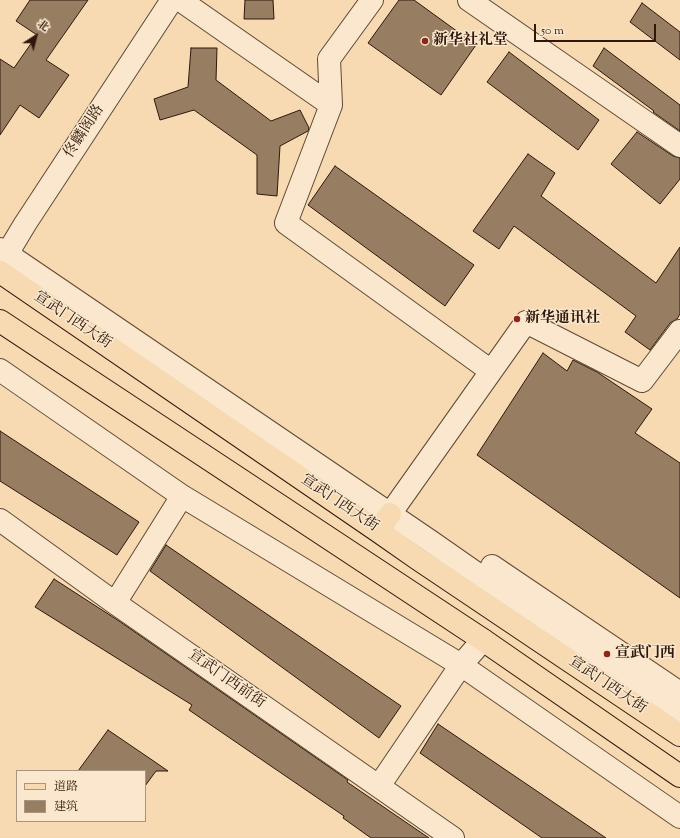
<!DOCTYPE html>
<html>
<head>
<meta charset="utf-8">
<style>
	body { margin:0 }
	#map { position:relative; width:680px; height:838px; overflow:hidden; background:#f7dab2; font-family:"Sorts Mill Goudy","Noto Serif SC",serif }
	canvas { display:block }
	.legend { position:absolute; left:16px; top:770px; width:130px; height:52px; box-sizing:border-box; background:#fae7cd; border:1px solid #a9947f; margin:0; padding:5px 7px; list-style:none; font-size:12px; color:#2f180b }
	.legend li { display:flex; align-items:center; gap:8px; height:20px }
	.legend b { width:20px; border:1px solid #a9947f }
	.north { position:absolute; left:16px; top:16px; width:40px; height:40px; -webkit-text-stroke:3px #fae7cd; paint-order:stroke; rotate:36deg; font-size:11px; font-weight:700; line-height:16px; text-align:center; color:#2f180b }
	.north::after { content:''; display:block; margin:auto; width:14px; height:18px; background:#2f180b; clip-path:polygon(50% 0,100% 100%,50% 72%,0 100%) }
	.scale { position:absolute; left:534px; top:24px; width:122px; height:18px; box-sizing:border-box; border:2px solid #2f180b; border-top:0; padding-left:5px; font-size:12px; line-height:14px; white-space:nowrap; color:#2f180b; -webkit-text-stroke:3px #fae7cd; paint-order:stroke }
</style>
</head>
<body>
<div id="map">
<canvas width="680" height="838"></canvas>
<ul class="legend">
<li><b style="height:5px;background:#f7dab2"></b>道路</li>
<li><b style="height:11px;background:#977d62"></b>建筑</li>
</ul>
<div class="north">北</div>
<div class="scale">50 m</div>
</div>
<script>
const g = document.querySelector('canvas').getContext('2d');
g.lineJoin = 'round';
function fillPath(path, color) { g.fillStyle = color; g.fill(path, 'evenodd'); }
const shape = rows => new Path2D(rows.map(r => 'M' + r).join(''));
function trace(path, color, width, dash) { g.strokeStyle = color; g.lineWidth = width; g.lineCap = dash ? 'butt' : 'round'; g.setLineDash(dash || []); g.stroke(path); }
function write(font, color, halo, rows, align = 'center') {
  g.font = font + ' "Sorts Mill Goudy","Noto Serif SC",serif'; g.lineWidth = 3; g.setLineDash([]); g.textBaseline = 'middle'; g.strokeStyle = halo; g.fillStyle = color; for (const [text, x, y, turn = 0] of rows) {
    g.save(); g.translate(x, y); g.rotate((+turn || 0) * Math.PI / 180); g.textAlign = isNaN(turn) ? turn : align; if (halo) g.strokeText(text, 0, 0); g.fillText(text, 0, 0); g.restore();
  }
}
const building = shape([
	[30,0,88,0,46,60,69,75,39,118,20,105,0,135,0,59,14,68,37,35,16,21,30,0],
	[245,0,273,0,274,19,244,19,245,0],
	[399,0,414,0,476,45,441,95,368,43,399,0],
	[642,3,680,32,680,60,630,22,642,3],
	[191,48,217,48,216,80,271,121,300,110,309,128,308,131,280,146,277,196,257,194,257,155,194,110,160,120,154,99,188,87,191,48],
	[604,48,680,105,680,131,653,112,654,111,593,66,604,48],
	[509,52,599,120,578,150,487,82,509,52],
	[637,132,673,156,680,158,680,179,660,204,611,164,637,132],
	[528,154,555,173,541,196,656,283,680,247,680,314,677,319,670,323,650,350,625,332,636,316,514,226,499,249,473,231,528,154],
	[335,166,474,265,445,306,308,205,335,166],
	[543,353,567,371,573,360,597,372,652,409,635,433,680,463,680,598,477,455,543,353],
	[0,431,139,522,117,555,0,481,0,431],
	[166,545,401,706,379,738,150,571,166,545],
	[54,579,119,621,348,780,347,782,429,838,371,838,343,818,344,816,189,710,192,705,35,607,54,579],
	[438,724,606,838,542,838,420,753,438,724],
	[108,730,155,762,168,771,156,771,145,786,145,771,78,771,108,730]
]);
const minor = shape([
	[180,0,331,105],
	[372,0,329,59,331,105,286,223,491,371],
	[469,0,680,146],
	[0,249,430,541,602,661,680,712],
	[0,265,7,254,25,224,172,0],
	[0,370,182,496,461,665,680,817],
	[390,514,526,322,642,381,680,331],
	[0,520,115,603,453,838],
	[492,566,680,693],
	[115,603,182,496],
	[379,786,461,665,483,640]
]);
const major = shape([
	[0,272,378,531,418,559,680,735],
	[0,321,483,640,680,776],
	[378,531,390,514]
]);
const markers = [
	[425,41,4,"#8f2418"],
	[517,319,4,"#8f2418"],
	[607,654,4,"#8f2418"]
];
const poiNames = [
	["新华社礼堂",433,41],
	["新华通讯社",525,319],
	["宣武门西",615,654]
];
const streetNames = [
	["佟麟阁路",85,132,-57],
	["宣武门西大街",72,321,34],
	["宣武门西大街",339,504,34],
	["宣武门西前街",226,680,35],
	["宣武门西大街",607,686,34]
];
fillPath(building, '#977d62');
trace(building, '#2f180b', 1);
trace(minor, '#614835', 24);
trace(major, '#2f180b', 24);
trace(minor, '#fae7cd', 22);
trace(major, '#f7dab2', 22);
for (const [x, y, r, color] of markers) { const dot = new Path2D(); dot.arc(x, y, r, 0, 2 * Math.PI); g.fillStyle = color; g.fill(dot); trace(dot, '#fae7cd', 1.5); }
write('bold 15px', '#2f180b', '#fae7cd', poiNames, 'left');
write('15px', '#2f180b', '#fae7cd', streetNames);
</script>
</body>
</html>
